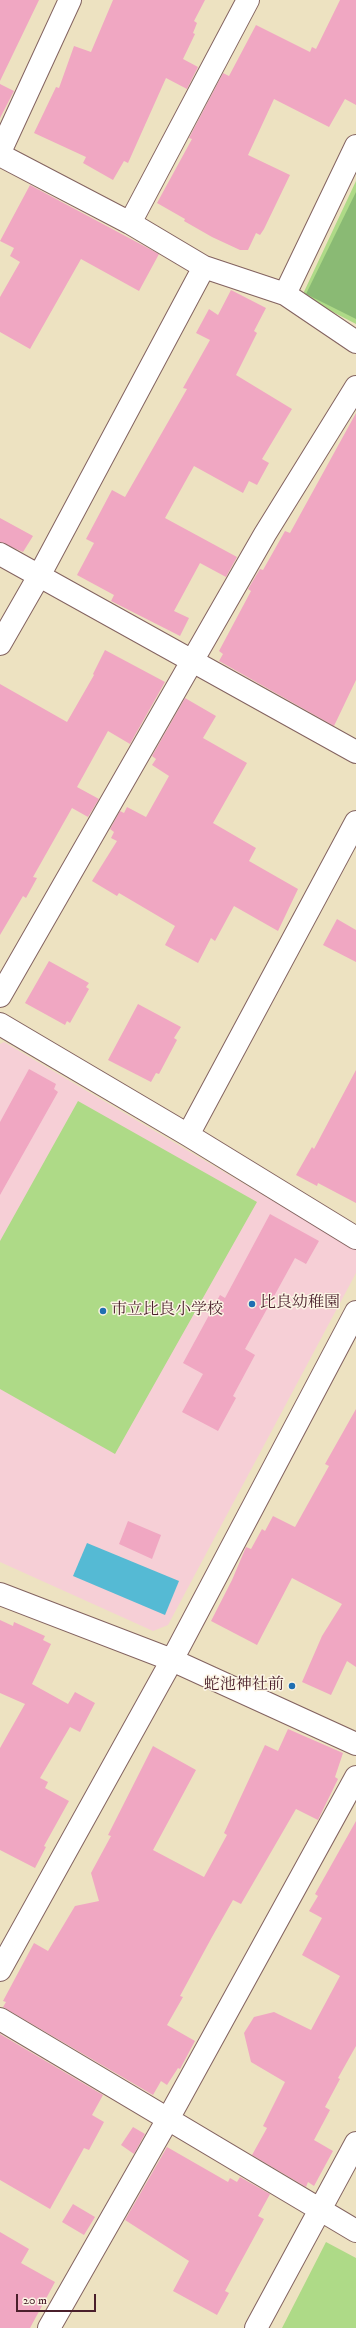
<!DOCTYPE html>
<html>
<head>
<meta charset="utf-8">
<style>
	body { margin:0 }
	#map { position:relative; width:356px; height:2328px; overflow:hidden; background:#ede2c1; font-family:"IM FELL DW Pica",serif }
	canvas { display:block }
	.scale { position:absolute; left:16px; top:2294px; width:80px; height:18px; box-sizing:border-box; border:2px solid #4a1f2b; border-top:0; padding-left:5px; font-size:12px; line-height:14px; white-space:nowrap; color:#4a1f2b; -webkit-text-stroke:3px #fcf5e5; paint-order:stroke }
</style>
</head>
<body>
<div id="map">
<canvas width="356" height="2328"></canvas>
<div class="scale">20 m</div>
</div>
<script>
const g = document.querySelector('canvas').getContext('2d');
g.lineJoin = 'round';
function fillPath(path, color) { g.fillStyle = color; g.fill(path, 'evenodd'); }
const shape = rows => new Path2D(rows.map(r => 'M' + r).join(''));
function trace(path, color, width, dash) { g.strokeStyle = color; g.lineWidth = width; g.lineCap = dash ? 'butt' : 'round'; g.setLineDash(dash || []); g.stroke(path); }
function write(font, color, halo, rows, align = 'center') {
  g.font = font + ' "IM FELL DW Pica","Noto Serif JP",serif'; g.lineWidth = 3; g.setLineDash([]); g.textBaseline = 'middle'; g.strokeStyle = halo; g.fillStyle = color; for (const [text, x, y, turn = 0] of rows) {
    g.save(); g.translate(x, y); g.rotate((+turn || 0) * Math.PI / 180); g.textAlign = isNaN(turn) ? turn : align; if (halo) g.strokeText(text, 0, 0); g.fillText(text, 0, 0); g.restore();
  }
}
const built = shape([
	[4,1042,356,1250,356,1273,168,1625,153,1631,0,1562,0,1044]
]);
const green = shape([
	[356,181,356,324,302,296],
	[78,1101,257,1202,115,1454,0,1389,0,1241],
	[326,2242,356,2258,356,2328,282,2328]
]);
const forest = shape([
	[356,192,356,319,306,294]
]);
const water = shape([
	[87,1543,179,1581,165,1615,73,1576]
]);
const building = shape([
	[0,0,39,0,0,81],
	[113,0,205,0,194,21,197,23,193,33,195,34,183,59,198,67,187,89,166,78,128,163,124,161,113,180,83,163,86,157,34,133,56,87,59,88,74,46,91,52],
	[340,0,356,0,356,105,345,99,329,127,274,99,248,155,290,175,264,229,260,235,256,233,248,250,240,250,212,237,184,221,185,219,157,203,192,139,189,138,223,73,229,76,256,25,310,52,312,47,316,49],
	[0,84,14,91,0,118],
	[30,185,159,254,139,291,81,259,30,349,0,332,0,297,20,262,10,256,14,248,0,241],
	[231,290,266,308,254,331,257,333,236,375,292,409,262,459,269,463,257,485,249,481,243,493,194,466,165,518,237,557,226,577,200,563,174,611,189,618,180,636,111,601,114,595,77,575,94,543,86,539,112,490,125,497,187,389,183,388,210,340,196,333,209,309,218,315],
	[356,413,356,680,334,726,219,661,223,654,219,651,251,591,248,589,260,569,263,570,285,531,290,533],
	[0,518,33,536,23,552,0,542],
	[105,650,165,682,130,744,108,731,77,787,99,799,88,817,72,808,33,877,37,878,26,898,23,896,0,935,0,684,67,722,94,675,93,674],
	[185,698,216,716,203,738,247,763,213,823,256,848,249,861,298,889,278,931,234,906,215,941,211,938,198,963,165,945,175,926,119,893,117,896,92,881,117,841,111,838,114,832,110,829,120,811,124,813,127,807,146,817,169,776,152,765,156,759,152,756],
	[337,919,356,930,356,962,323,945],
	[49,961,89,983,86,987,89,989,70,1023,67,1021,65,1025,25,1003],
	[138,1004,181,1027,174,1038,177,1040,159,1074,156,1073,151,1082,108,1060],
	[29,1069,56,1084,54,1089,58,1092,0,1195,0,1122],
	[356,1070,356,1203,318,1183,317,1186,296,1175,312,1147,314,1149],
	[270,1214,319,1241,306,1264,295,1258,245,1349,255,1355,233,1396,236,1398,218,1431,182,1412,203,1374,183,1363,220,1295,225,1298],
	[356,1409,356,1667,347,1661,331,1695,302,1682,322,1636,342,1604,292,1578,257,1645,211,1621,232,1580,246,1547,251,1549,262,1529,265,1531,273,1516,295,1527,329,1466,325,1464],
	[128,1521,161,1535,152,1559,119,1544],
	[0,1620,13,1626,14,1622,45,1636,43,1640,51,1644,32,1684,68,1704,75,1692,95,1703,80,1732,70,1727,40,1778,48,1782,45,1788,69,1801,44,1846,46,1847,35,1868,0,1850,0,1748,25,1704,0,1693],
	[288,1729,343,1753,335,1777,338,1779,318,1820,296,1809,241,1904,233,1900,212,1937,180,1996,183,1997,167,2025,195,2041,180,2069,178,2068,167,2085,161,2081,153,2095,3,2007,6,2002,3,2001,34,1943,48,1951,75,1906,99,1901,91,1873,111,1836,108,1835,153,1746,196,1770,153,1850,204,1877,227,1835,224,1833,265,1745,278,1751],
	[356,1821,356,2046,338,2078,340,2079,325,2107,330,2110,314,2140,333,2151,314,2186,308,2182,306,2187,252,2155,267,2128,263,2126,285,2082,251,2062,244,2033,254,2017,274,2012,311,2030,340,1976,302,1955,322,1918,309,1911,318,1896,315,1894],
	[0,2034,103,2095,92,2115,104,2122,89,2150,84,2148,50,2209,0,2180],
	[133,2127,145,2134,134,2154,121,2145],
	[167,2147,228,2182,230,2178,237,2182,240,2177,270,2194,258,2216,264,2219,225,2291,229,2293,217,2315,173,2291,189,2261,125,2220],
	[73,2204,95,2217,84,2235,62,2222],
	[0,2232,29,2249,21,2263,55,2282,30,2328,0,2328]
]);
const minor = shape([
	[0,152,70,0],
	[0,155,130,223,204,267,285,294,356,342],
	[130,223,248,0],
	[285,294,356,146],
	[0,554,356,752],
	[0,644,39,576,204,267],
	[0,996,265,534,356,387],
	[0,1024,188,1135,356,1238],
	[188,1135,356,822],
	[0,1594,172,1660,356,1744],
	[0,1970,172,1660,356,1312],
	[0,2019,356,2231],
	[49,2328,168,2119,356,1777],
	[256,2328,356,2143]
]);
const markers = [
	[252,1304,4,"#1f6fb2"],
	[103,1311,4,"#1f6fb2"],
	[292,1686,4,"#1f6fb2"]
];
const poiNames = [
	["比良幼稚園",260,1304],
	["市立比良小学校",111,1311],
	["蛇池神社前",284,1686,"right"]
];
fillPath(built, '#f6cfd6');
fillPath(green, '#aeda87');
fillPath(forest, '#8aba74');
fillPath(water, '#55bad4');
fillPath(building, '#f0a7c2');
trace(minor, '#836360', 24);
trace(minor, '#fff', 22);
for (const [x, y, r, color] of markers) { const dot = new Path2D(); dot.arc(x, y, r, 0, 2 * Math.PI); g.fillStyle = color; g.fill(dot); trace(dot, '#fcf5e5', 1.5); }
write('16px', '#4a1f2b', '#fcf5e5', poiNames, 'left');
</script>
</body>
</html>
